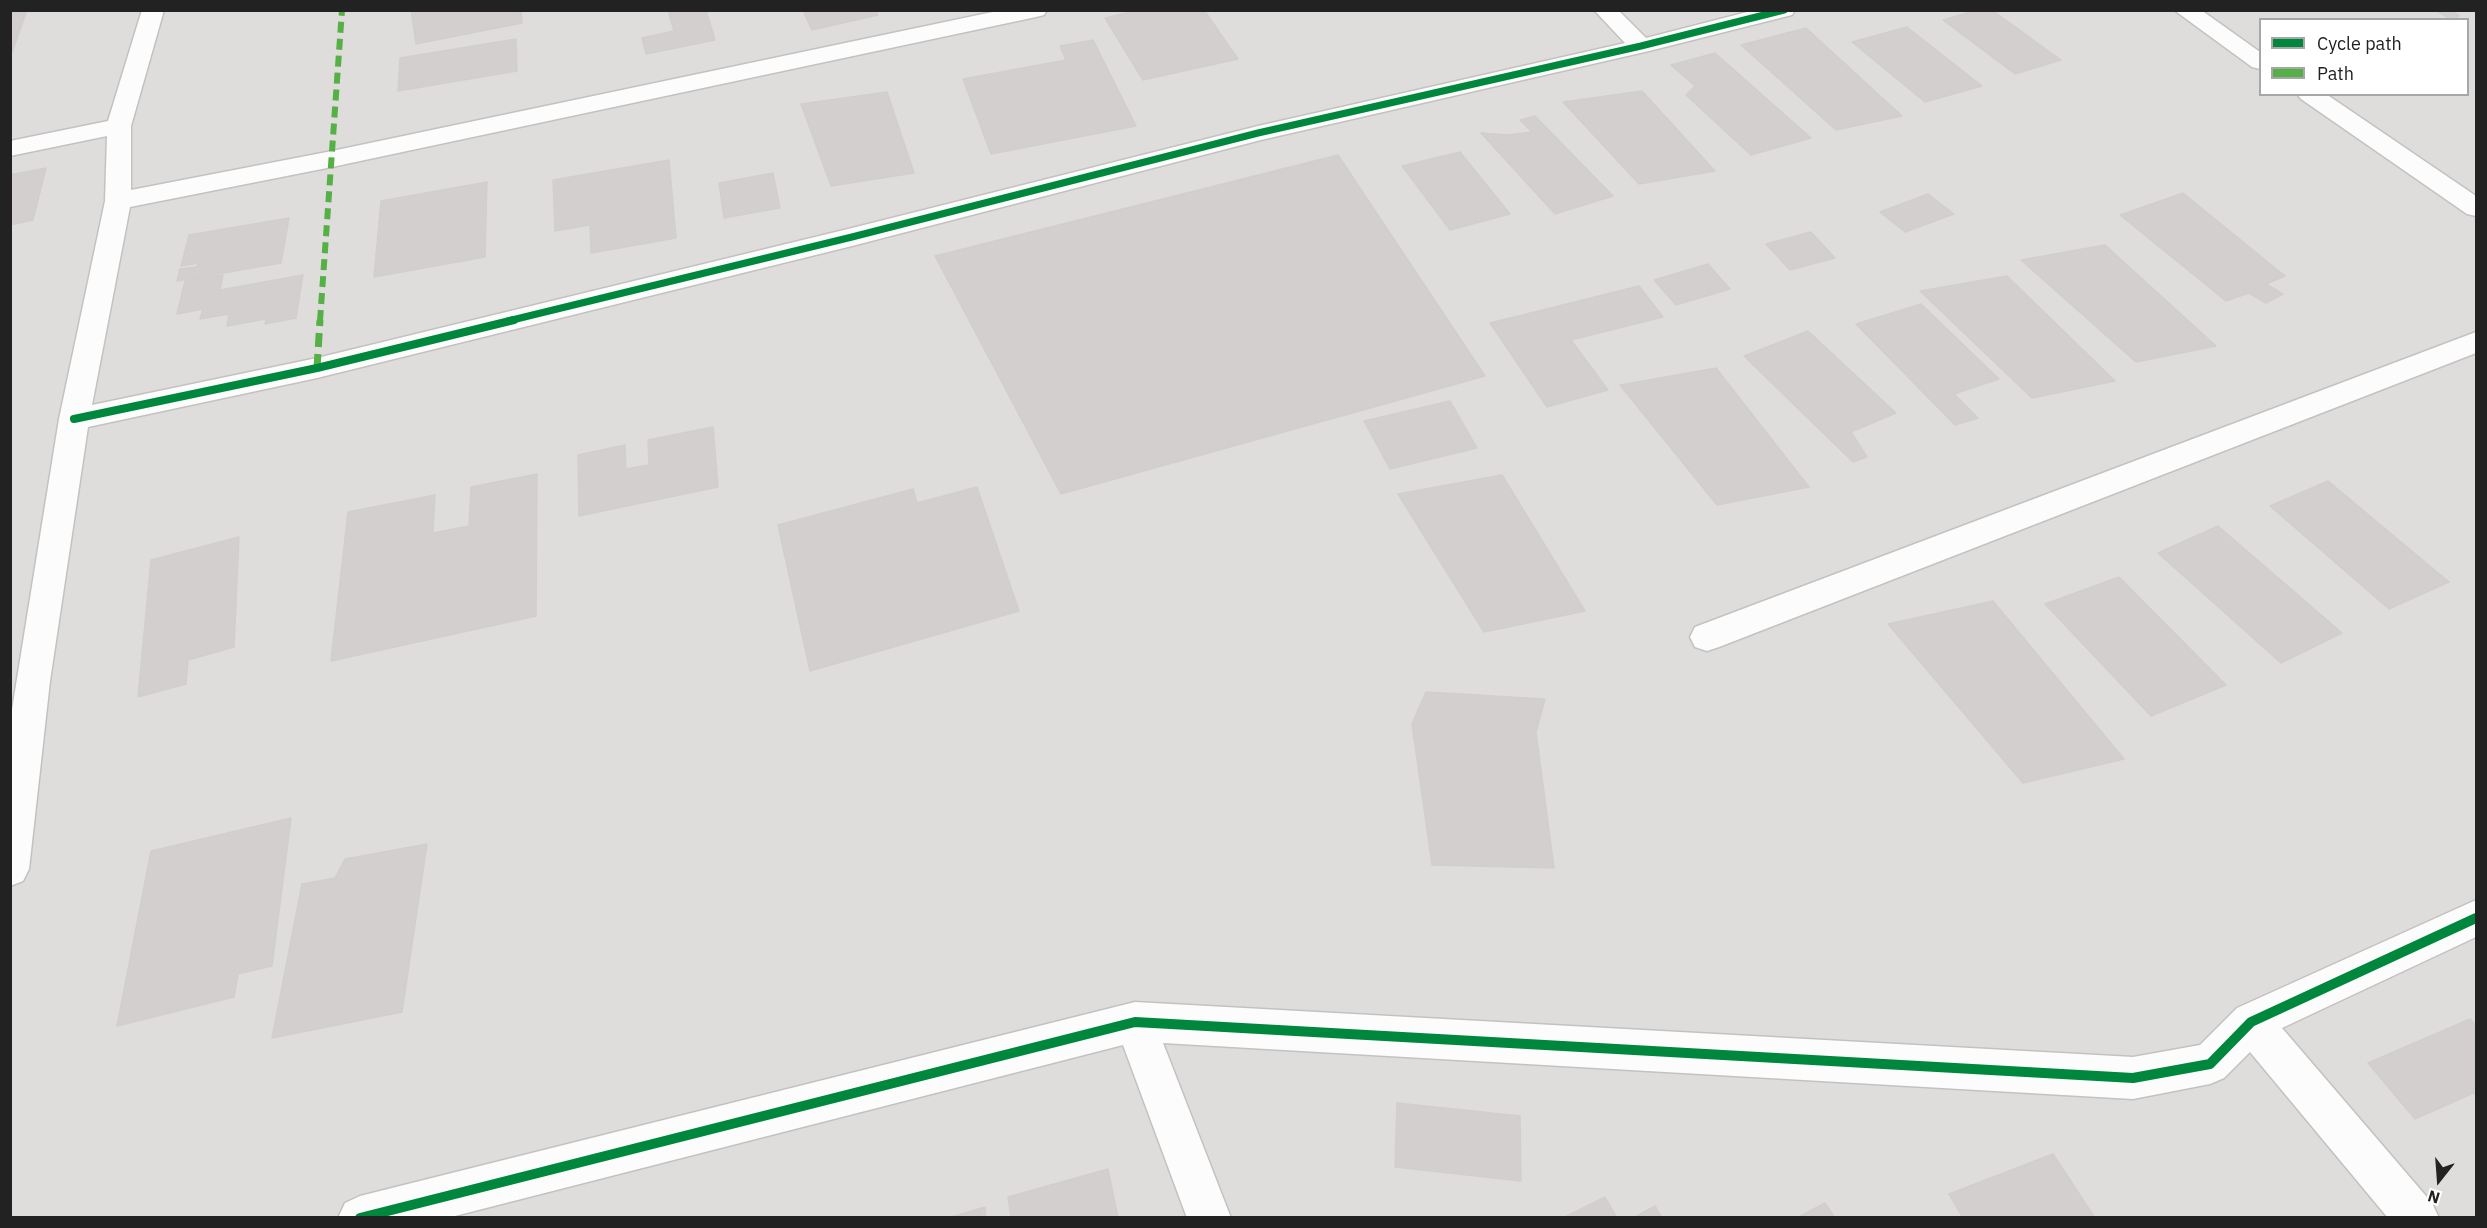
<!DOCTYPE html>
<html>
<head>
<meta charset="utf-8">
<style>
	body { margin:0 }
	#map { position:relative; width:2487px; height:1228px; overflow:hidden; background:#efedeb; font-family:"IBM Plex Sans",sans-serif }
	canvas { display:block }
	.frame { position:absolute; inset:0; border:12px solid #222; pointer-events:none }
	.legend { position:absolute; left:2259px; top:18px; width:210px; height:78px; box-sizing:border-box; background:#fff; border:2px solid #a7a7a7; margin:0; padding:8px 10px; list-style:none; font-size:18px; color:#222 }
	.legend li { display:flex; align-items:center; gap:12px; height:30px }
	.legend b { width:30px; border:2px solid #a7a7a7 }
	.north { position:absolute; left:2409px; top:1150px; width:60px; height:60px; -webkit-text-stroke:4px #fff; paint-order:stroke; rotate:197deg; font-size:16px; font-weight:700; line-height:24px; text-align:center; color:#222 }
	.north::after { content:''; display:block; margin:auto; width:21px; height:27px; background:#222; clip-path:polygon(50% 0,100% 100%,50% 72%,0 100%) }
</style>
</head>
<body>
<div id="map">
<canvas width="2487" height="1228"></canvas>
<div class="frame"></div>
<ul class="legend">
<li><b style="height:8px;background:#00873e"></b>Cycle path</li>
<li><b style="height:8px;background:#55b145"></b>Path</li>
</ul>
<div class="north">N</div>
</div>
<script>
const g = document.querySelector('canvas').getContext('2d');
g.lineJoin = 'round';
function fillPath(path, color) { g.fillStyle = color; g.fill(path, 'evenodd'); }
const shape = rows => new Path2D(rows.map(r => 'M' + r).join(''));
function trace(path, color, width, dash) { g.strokeStyle = color; g.lineWidth = width; g.lineCap = dash ? 'butt' : 'round'; g.setLineDash(dash || []); g.stroke(path); }
const residential = shape([
	[11,11,2476,11,2476,1217,11,1217],
	[2260,20,2468,20,2468,94,2260,94]
]);
const building = shape([
	[10,10,27,10,10,58,10,10],
	[411,10,521,10,522,23,416,44,411,10],
	[668,10,706,10,715,40,646,54,642,38,674,31,668,10],
	[813,10,875,10,878,15,812,30,804,13,813,10],
	[1138,10,1204,10,1238,59,1143,80,1105,18,1138,10],
	[1978,10,1992,10,2061,60,2015,74,1943,20,1978,10],
	[2435,10,2449,10,2459,15,2457,20,2452,20,2435,10],
	[1907,27,1982,86,1925,102,1852,42,1907,27],
	[1806,28,1902,116,1836,130,1741,45,1806,28],
	[516,39,517,71,398,91,400,58,516,39],
	[1093,40,1136,126,991,154,963,79,1066,60,1060,46,1093,40],
	[1715,53,1811,138,1751,155,1686,95,1695,86,1671,65,1715,53],
	[1642,91,1715,171,1639,184,1563,102,1642,91],
	[887,92,914,173,831,186,801,104,887,92],
	[1535,116,1613,196,1555,214,1481,133,1507,135,1532,132,1520,120,1535,116],
	[1460,152,1510,214,1450,230,1402,166,1460,152],
	[1338,155,1485,376,1061,494,935,256,1338,155],
	[669,160,676,238,591,253,590,225,555,231,553,180,669,160],
	[46,168,33,220,10,225,10,175,46,168],
	[773,173,780,208,724,218,719,183,773,173],
	[487,182,485,257,374,277,381,201,487,182],
	[2183,193,2285,276,2266,284,2283,294,2266,303,2249,293,2226,301,2120,215,2183,193],
	[1928,194,1954,214,1905,232,1880,212,1928,194],
	[289,218,281,263,177,281,180,269,197,267,198,263,181,266,189,235,289,218],
	[1811,232,1835,258,1790,270,1766,244,1811,232],
	[2105,245,2216,346,2136,362,2021,260,2105,245],
	[1708,264,1730,289,1676,305,1654,280,1708,264],
	[223,275,220,290,303,275,296,318,265,324,266,319,227,326,229,314,200,319,203,309,177,314,185,281,223,275],
	[2007,276,2115,381,2032,398,1920,291,2007,276],
	[1639,286,1663,317,1571,340,1608,390,1547,407,1490,323,1639,286],
	[1921,304,1999,379,1954,394,1978,418,1955,425,1856,324,1921,304],
	[1808,331,1896,413,1851,432,1867,457,1853,462,1744,356,1808,331],
	[1716,368,1809,487,1717,505,1620,385,1716,368],
	[1450,401,1477,448,1390,469,1364,421,1450,401],
	[713,427,718,487,579,516,578,455,625,445,626,469,649,465,648,440,713,427],
	[537,474,536,616,331,661,348,512,435,495,433,533,469,526,471,487,537,474],
	[1502,475,1585,611,1484,632,1398,494,1502,475],
	[2328,481,2449,582,2389,609,2270,506,2328,481],
	[977,487,1019,611,810,671,778,525,913,489,917,503,977,487],
	[2218,526,2342,633,2281,663,2158,553,2218,526],
	[239,537,234,647,188,660,186,684,138,697,151,560,239,537],
	[2119,577,2226,685,2151,716,2045,604,2119,577],
	[1993,601,2124,759,2023,783,1888,624,1993,601],
	[1426,692,1545,699,1536,732,1554,868,1432,865,1412,724,1426,692],
	[291,818,272,966,238,974,234,997,117,1026,151,851,291,818],
	[427,844,402,1012,272,1038,302,884,335,878,345,859,427,844],
	[2470,1019,2476,1026,2476,1092,2415,1119,2368,1063,2470,1019],
	[1397,1103,1520,1116,1521,1181,1395,1167,1397,1103],
	[2053,1154,2095,1218,1963,1218,1949,1194,2053,1154],
	[1108,1169,1118,1218,1011,1218,1008,1197,1108,1169],
	[1605,1197,1617,1218,1563,1218,1605,1197],
	[1825,1203,1835,1218,1797,1218,1825,1203],
	[1655,1206,1662,1218,1633,1218,1655,1206],
	[985,1207,986,1218,948,1218,985,1207]
]);
const minor = shape([
	[142,10,164,10,131,126,131,190,332,151,1002,10,1047,10,1044,15,1036,17,332,167,130,207,92,405,317,358,852,228,1258,126,1625,43,1594,10,1618,10,1646,38,1755,10,1795,10,1792,15,1649,51,1261,140,852,246,317,378,88,427,50,681,29,869,23,881,10,886,10,722,59,419,105,201,107,136,10,156,10,141,108,121,142,10],
	[2174,10,2201,10,2260,52,2260,69,2252,67,2174,10],
	[2297,94,2326,94,2476,196,2476,216,2467,214,2301,99,2297,94],
	[2476,332,2476,353,1719,647,1707,651,1695,647,1690,637,1695,627,2476,332],
	[2476,900,2476,937,2282,1028,2432,1203,2439,1218,2388,1218,2250,1052,2224,1078,2210,1084,2133,1099,1163,1043,1231,1218,1187,1218,1123,1045,447,1218,338,1218,345,1203,360,1196,1135,1002,2133,1057,2200,1045,2237,1008,2476,900]
]);
const quietFar1 = shape([
	[320,321,342,10]
]);
const quiet = shape([
	[317,368,320,320]
]);
const cyclewayFar2 = shape([
	[508,321,852,237,1258,133,1641,46,1784,10]
]);
const cyclewayFar1 = shape([
	[74,419,317,368,514,320]
]);
const cycleway = shape([
	[360,1218,1135,1022,2133,1078,2210,1064,2251,1022,2476,918]
]);
fillPath(residential, '#dfdddc');
fillPath(building, '#d2cfce');
trace(building, '#d2cecd', 1.5);
trace(minor, '#c3c2c1', 3);
fillPath(minor, '#fdfcfc');
trace(quietFar1, '#55b145', 6, [11, 6]);
trace(quiet, '#55b145', 7, [14, 7]);
trace(cyclewayFar2, '#00873e', 7);
trace(cyclewayFar1, '#00873e', 8);
trace(cycleway, '#00873e', 10);
</script>
</body>
</html>
